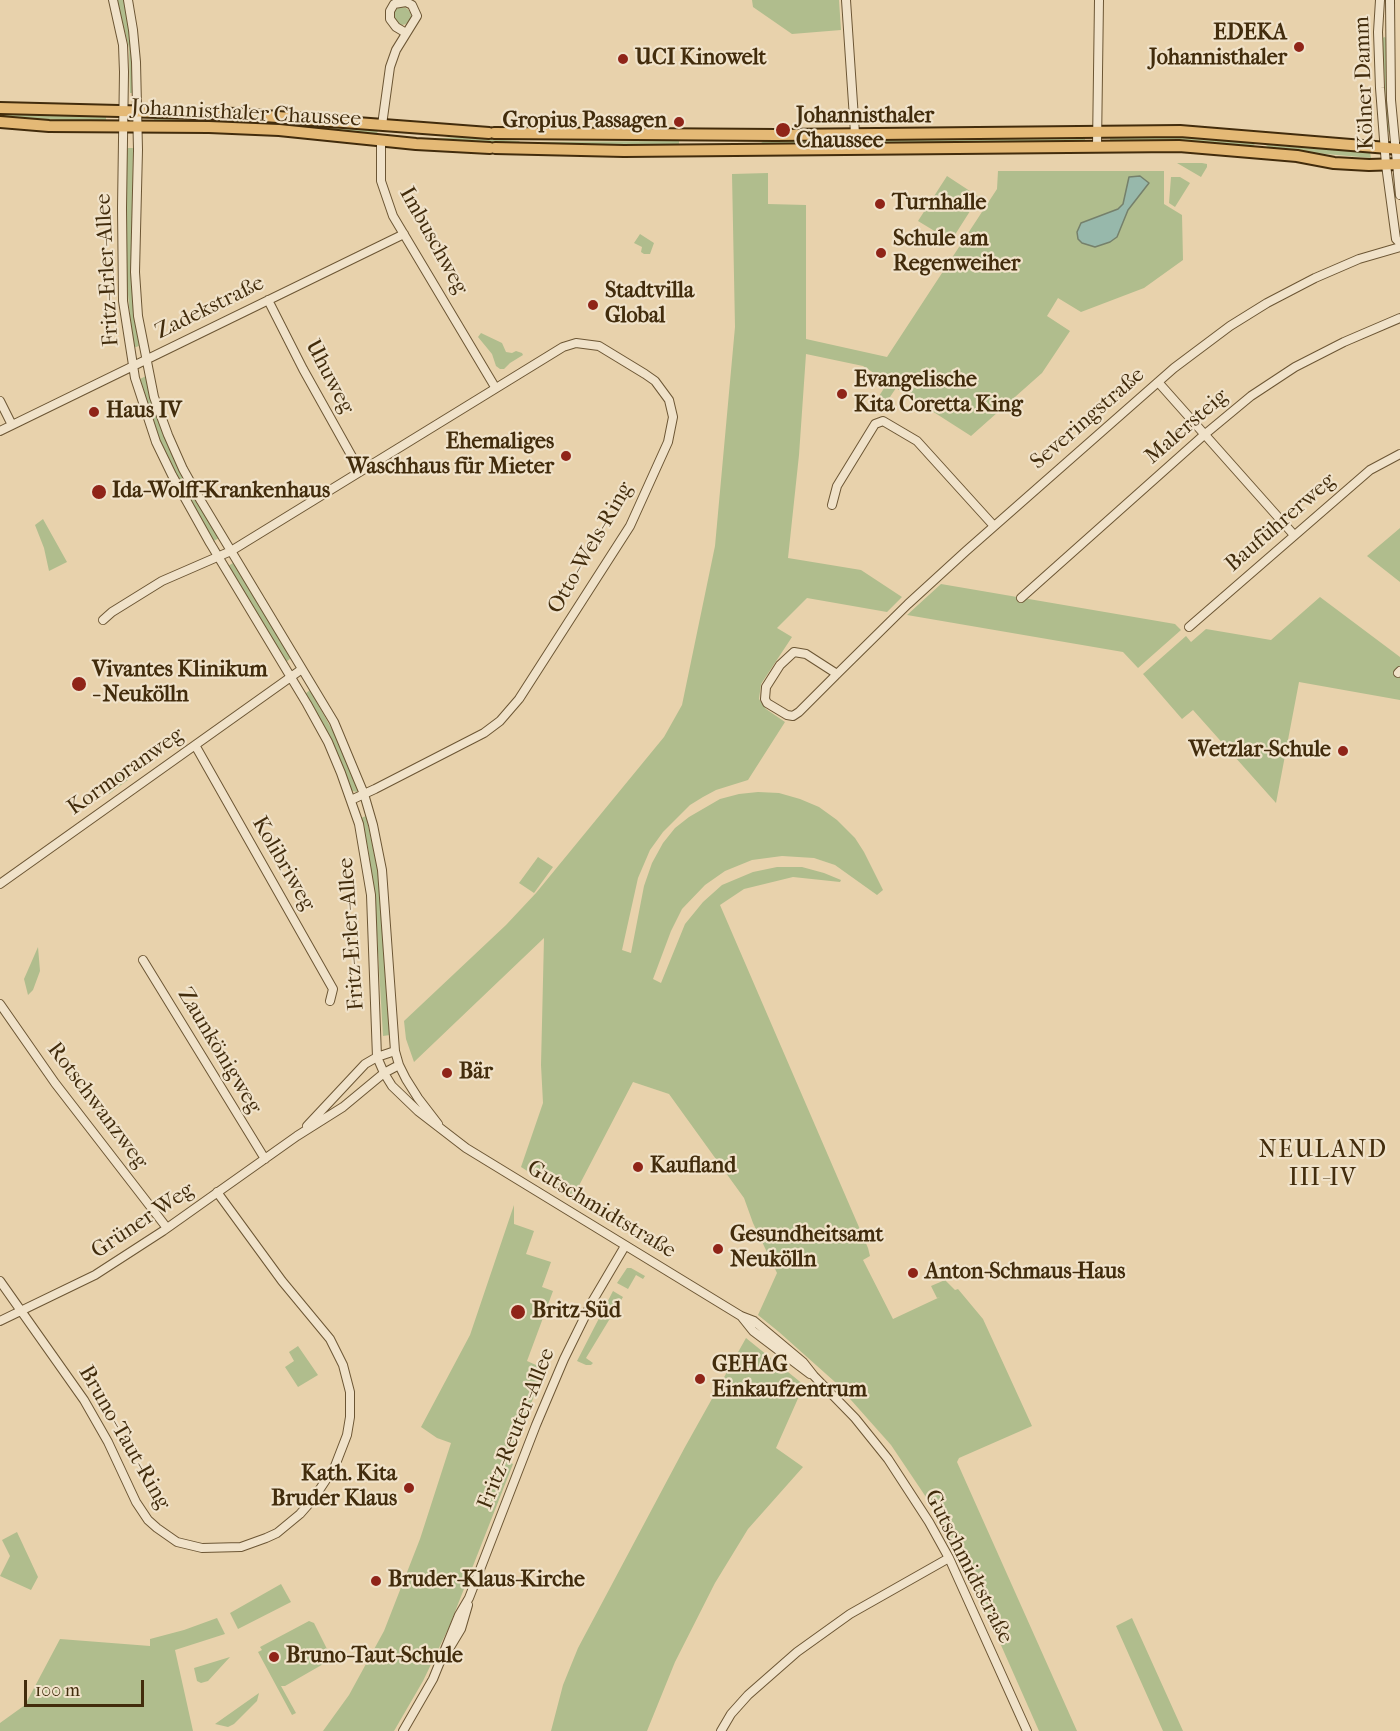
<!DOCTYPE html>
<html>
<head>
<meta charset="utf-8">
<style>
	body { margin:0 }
	#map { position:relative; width:1400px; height:1731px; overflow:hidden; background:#e8d2ac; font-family:"IM FELL French Canon",serif }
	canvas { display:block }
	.scale { position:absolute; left:24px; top:1680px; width:120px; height:27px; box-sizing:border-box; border:3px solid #422c0c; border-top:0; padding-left:8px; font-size:18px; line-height:21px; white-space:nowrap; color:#422c0c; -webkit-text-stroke:4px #f0e2c9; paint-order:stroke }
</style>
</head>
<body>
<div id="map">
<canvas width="1400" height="1731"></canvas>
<div class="scale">100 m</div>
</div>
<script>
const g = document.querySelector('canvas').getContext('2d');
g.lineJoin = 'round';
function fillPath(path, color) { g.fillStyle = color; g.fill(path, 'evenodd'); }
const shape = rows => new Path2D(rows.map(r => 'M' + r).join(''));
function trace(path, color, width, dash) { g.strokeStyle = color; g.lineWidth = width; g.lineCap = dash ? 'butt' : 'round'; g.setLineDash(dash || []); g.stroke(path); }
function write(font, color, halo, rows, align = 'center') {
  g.font = font + ' "IM FELL French Canon",serif'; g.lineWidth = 4.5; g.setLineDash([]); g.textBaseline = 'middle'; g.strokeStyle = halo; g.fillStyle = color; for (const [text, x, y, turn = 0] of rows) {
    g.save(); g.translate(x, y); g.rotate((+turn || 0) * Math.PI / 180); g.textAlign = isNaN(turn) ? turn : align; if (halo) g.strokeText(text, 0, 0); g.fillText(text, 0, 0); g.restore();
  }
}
const green = shape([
	[117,0,124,0,128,24,132,52,133,93,130,93,129,48],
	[752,0,839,0,841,30,792,34,753,7],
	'393 16a9 9 0 1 1 18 0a9 9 0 1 1-18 0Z',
	[1385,37,1387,40,1387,85,1391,131,1388,132,1382,38],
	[0,113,106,116,106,122,16,118,0,117],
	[154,119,227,121,247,120,312,123,379,130,375,136,154,123],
	[1085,136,1085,142,869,145,869,139],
	[1110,136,1215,138,1256,143,1252,147,1110,142],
	[458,137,519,141,520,142,518,144,458,140,444,142,430,139],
	[841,139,841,145,757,146,765,140],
	[679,141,679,147,532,145,534,142],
	[1269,143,1370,152,1371,158,1270,149,1266,145],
	[127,148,133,148,132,257,134,313,139,346,133,348,127,284],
	[1177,163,1202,163,1207,164,1207,167,1201,177],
	[998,171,1164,171,1164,204,1182,215,1183,260,1144,288,1081,312,1058,298,1047,316,1070,331,1042,373,971,436,896,388,882,409,874,404,888,382,863,366,806,354,799,455,788,558,861,570,902,597,887,612,807,598,777,628,792,637,761,684,759,699,766,709,785,722,748,780,716,790,703,797,690,805,663,832,650,850,638,878,622,950,631,953,644,886,652,863,663,843,675,828,689,817,720,799,739,794,758,792,779,793,800,799,819,807,837,820,855,838,864,852,883,890,877,895,835,865,814,858,782,856,752,860,725,871,705,885,682,909,671,931,653,979,661,983,685,924,703,902,722,885,753,872,777,867,802,867,824,873,841,880,840,882,793,877,744,889,720,905,868,1248,870,1256,863,1260,893,1319,940,1297,937,1298,931,1286,945,1280,955,1290,958,1289,983,1319,1032,1426,959,1458,957,1462,1077,1731,1039,1731,985,1609,956,1550,934,1509,891,1445,835,1382,779,1332,758,1315,777,1273,753,1223,744,1198,669,1094,633,1082,572,1199,521,1167,543,1103,541,1065,544,938,414,1062,406,1039,404,1021,506,925,536,893,664,737,682,705,715,546,735,327,732,174,768,173,768,204,806,205,806,339,887,357,997,189],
	[947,176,979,197,951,241,918,221],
	[1171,177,1180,177,1190,183,1175,207,1169,203],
	[640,234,654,243,650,254,644,254,641,252,642,247,634,243],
	[481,333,502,343,506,352,512,353,516,351,522,353,523,355,510,363,504,369,500,369,496,366,492,354,478,337],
	[146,376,155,410,177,463,219,538,214,541,187,495,160,440,140,379],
	[43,519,67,562,49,571,44,548,35,525],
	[1400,528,1400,582,1367,556],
	[233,563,291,658,286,662,228,566],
	[941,584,1175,624,1181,630,1138,668,1123,652,907,615],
	[1320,597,1400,657,1400,700,1299,682,1276,803,1193,710,1182,719,1143,674,1186,636,1191,642,1206,629,1271,640],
	[310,690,335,735,351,771,358,789,357,792,352,791,331,741,305,694],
	[123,773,132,777,109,794,106,788,108,783],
	[366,816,379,877,390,1035,383,1036,375,900,368,848,361,818],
	[538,857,553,867,534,893,519,883],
	[38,947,40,971,33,990,28,995,24,979],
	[514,1205,514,1224,534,1231,526,1254,551,1262,542,1287,553,1291,527,1361,545,1369,508,1461,513,1464,449,1627,423,1681,394,1731,323,1731,349,1695,384,1631,420,1539,451,1443,437,1438,421,1427,470,1335],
	[627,1268,631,1268,645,1276,643,1279,636,1275,628,1289,617,1283],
	[613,1291,623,1297,586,1358,593,1363,591,1365,586,1365,577,1361],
	[746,1338,804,1385,776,1448,803,1467,748,1529,715,1583,675,1662,647,1731,551,1731,563,1685,578,1648,685,1447],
	[298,1346,318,1375,298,1387,285,1367,294,1361,289,1352],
	[17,1532,38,1577,31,1590,0,1576,10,1556,2,1540],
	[281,1584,291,1602,238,1629,230,1613],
	[217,1618,225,1634,175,1650,193,1731,0,1731,0,1723,25,1705,60,1639,150,1646,150,1639,184,1630],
	[1132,1618,1183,1731,1163,1731,1116,1626],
	[309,1621,314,1623,332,1659,285,1686,281,1686,296,1713,292,1715,258,1652,262,1650,260,1647],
	[230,1657,208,1681,201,1683,197,1681,194,1668],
	[259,1693,257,1701,234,1724,228,1727,215,1724]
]);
const water = shape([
	[1140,176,1149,183,1128,210,1117,237,1110,242,1095,247,1082,243,1078,239,1077,232,1081,223,1118,209,1123,204,1129,177,1140,176]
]);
const minor = shape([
	[113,0,123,45,124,72,122,208,123,301,135,378,156,442,172,475,210,543,307,704,328,742,341,773,359,824,371,895,377,1057,384,1073,392,1086,418,1111,466,1148,741,1316,754,1321,803,1362,814,1376,855,1418,888,1459,929,1522,949,1558,1027,1731],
	[128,0,133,30,136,62,138,150,135,272,138,316,154,397,168,435,183,469,201,501,334,722,364,794,373,825,382,870,395,1051,399,1065,406,1079,418,1098,438,1124],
	[846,0,856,148],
	[1380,0,1378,32,1380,88,1386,165,1396,239,1400,243],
	[1390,0,1391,100,1400,195],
	[382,125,390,67,396,50,417,16,412,5,406,2,394,4,390,11,390,19,396,27,406,33],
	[381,140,381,181,393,216,495,387],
	[1097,146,1099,0],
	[268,300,303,369,360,471],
	[1158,382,1294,535],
	[0,401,12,425],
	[0,431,404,234],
	[832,505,837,486,875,424,883,421,917,441,994,526],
	[1021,598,1204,435,1251,396,1295,367,1344,342,1400,318],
	[103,620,112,612,162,581,231,551,563,347,576,343,599,346,645,374,655,381,669,400,673,417,668,442,630,526,519,699,500,721,484,733,375,789,351,800],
	[1189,627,1370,470,1400,454],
	[1398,673,1400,671],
	[837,674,806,654,794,652,780,665,766,687,765,699,767,703,787,715,793,716,799,712,837,674,908,604,966,551,1174,368,1230,326,1267,303,1315,278,1359,259,1400,247],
	[195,745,333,989,330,1001],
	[0,884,302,669],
	[143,960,265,1159],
	[0,1004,55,1083,167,1228],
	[307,1126,365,1064,377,1057,395,1051],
	[0,1281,84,1400,108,1442,136,1502,148,1520,157,1528,177,1542,202,1548,241,1547,266,1538,277,1533,300,1514,314,1498,335,1466,347,1435,350,1417,350,1392,343,1365,330,1339,282,1281,217,1192],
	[741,1316,753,1331,810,1374],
	[0,1321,95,1275,163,1231,297,1136,343,1107,384,1073,399,1065],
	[446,1654,461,1629,468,1605],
	[403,1731,433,1679,459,1615,469,1598,536,1425,564,1359,592,1302,625,1246],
	[721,1731,731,1714,748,1695,797,1652,850,1614,949,1558]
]);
const major = shape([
	[0,108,238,114,489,133],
	[0,122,49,126,209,127,279,130,416,144,490,148],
	[494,133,776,135,1180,131,1400,149],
	[495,148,624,151,1179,146,1297,156,1334,163,1369,165,1400,164]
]);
const markers = [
	[1299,47,6,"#8f2418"],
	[623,59,6,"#8f2418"],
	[679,122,6,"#8f2418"],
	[783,130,8,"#8f2418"],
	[880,204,6,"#8f2418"],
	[881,253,6,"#8f2418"],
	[593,305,6,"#8f2418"],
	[842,394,6,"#8f2418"],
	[94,412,6,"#8f2418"],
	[566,456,6,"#8f2418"],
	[99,492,8,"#8f2418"],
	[79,684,8,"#8f2418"],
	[1343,751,6,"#8f2418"],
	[447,1073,6,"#8f2418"],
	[638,1167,6,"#8f2418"],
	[718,1249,6,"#8f2418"],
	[913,1273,6,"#8f2418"],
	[518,1312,8,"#8f2418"],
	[700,1379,6,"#8f2418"],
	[409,1488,6,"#8f2418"],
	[376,1581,6,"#8f2418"],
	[274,1657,6,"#8f2418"]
];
const poiNames = [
	["EDEKA",1287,34,"right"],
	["Johannisthaler",1287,59,"right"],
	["UCI Kinowelt",635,59],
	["Johannisthaler",796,117],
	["Chaussee",796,142],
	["Gropius Passagen",667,122,"right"],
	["Turnhalle",892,204],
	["Schule am",893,240],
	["Regenweiher",893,265],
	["Stadtvilla",605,292],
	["Global",605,317],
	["Evangelische",854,381],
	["Kita Coretta King",854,406],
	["Haus IV",106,412],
	["Ehemaliges",554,443,"right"],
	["Waschhaus für Mieter",554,468,"right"],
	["Ida-Wolff-Krankenhaus",112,492],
	["Vivantes Klinikum",92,671],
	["- Neukölln",92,696],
	["Wetzlar-Schule",1331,751,"right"],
	["Bär",459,1073],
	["Kaufland",650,1167],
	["Gesundheitsamt",730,1236],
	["Neukölln",730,1261],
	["Anton-Schmaus-Haus",925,1273],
	["Britz-Süd",532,1312],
	["GEHAG",712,1366],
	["Einkaufzentrum",712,1391],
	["Kath. Kita",397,1475,"right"],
	["Bruder Klaus",397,1500,"right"],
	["Bruder-Klaus-Kirche",388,1581],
	["Bruno-Taut-Schule",286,1657]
];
const streetNames = [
	["Kölner Damm",1365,83,-92],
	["Johannisthaler Chaussee",246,114,3],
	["Imbuschweg",433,241,61],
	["Fritz-Erler-Allee",108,270,-93],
	["Zadekstraße",210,308,-26],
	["Uhuweg",329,377,62],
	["Severingstraße",1088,419,-41],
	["Malersteig",1187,427,-41],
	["Bauführerweg",1281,523,-41],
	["Otto-Wels-Ring",591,548,-60],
	["Kormoranweg",126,772,-35],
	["Kolibriweg",283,864,60],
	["Fritz-Erler-Allee",352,934,-94],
	["Zaunkönigweg",219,1051,59],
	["Rotschwanzweg",97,1106,53],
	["Gutschmidtstraße",601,1210,31],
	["Grüner Weg",143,1221,-34],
	["Fritz-Reuter-Allee",517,1429,-68],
	["Bruno-Taut-Ring",124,1438,60],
	["Gutschmidtstraße",968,1567,63]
];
const neighbourhoodNames = [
	["NEULAND",1323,1151],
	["III-IV",1323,1179]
];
fillPath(green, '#b0bd8d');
fillPath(water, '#97b8ab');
trace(water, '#75806b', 1.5);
trace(minor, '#6c5634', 10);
trace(major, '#422c0c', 14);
trace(minor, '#f0e2c9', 8);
trace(major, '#e4b976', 10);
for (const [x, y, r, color] of markers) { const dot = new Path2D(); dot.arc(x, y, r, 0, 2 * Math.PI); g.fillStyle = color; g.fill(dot); trace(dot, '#f0e2c9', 2); }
write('bold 22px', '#422c0c', '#f0e2c9', poiNames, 'left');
write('22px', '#422c0c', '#f0e2c9', streetNames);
g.letterSpacing = '1.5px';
write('24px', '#422c0c', '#f0e2c9', neighbourhoodNames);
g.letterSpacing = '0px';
</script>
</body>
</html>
